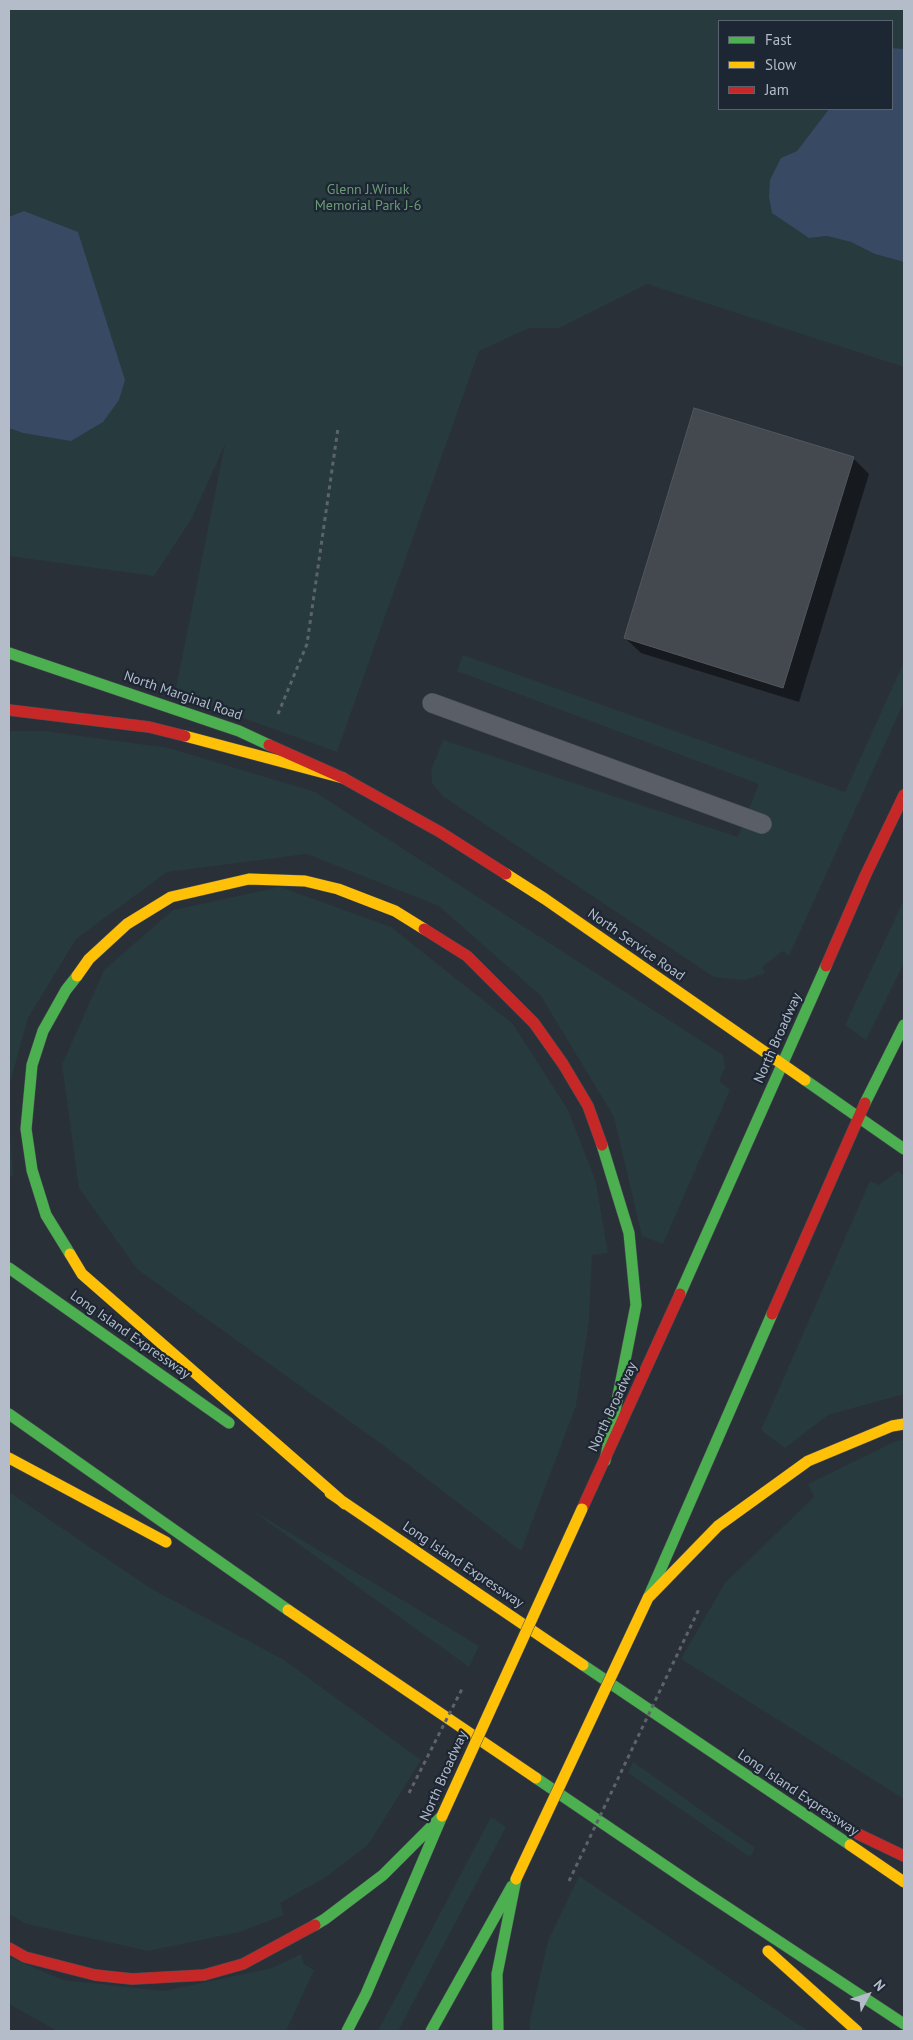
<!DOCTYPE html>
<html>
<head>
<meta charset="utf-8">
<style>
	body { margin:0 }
	#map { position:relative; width:913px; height:2040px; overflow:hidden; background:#2a3038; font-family:"PT Sans",sans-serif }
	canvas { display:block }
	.frame { position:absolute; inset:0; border:10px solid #b4bcc9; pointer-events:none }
	.legend { position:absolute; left:718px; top:20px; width:175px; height:90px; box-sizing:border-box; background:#1d2633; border:1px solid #59626f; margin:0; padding:6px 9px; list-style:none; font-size:15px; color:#b4bcc9 }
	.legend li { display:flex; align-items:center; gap:10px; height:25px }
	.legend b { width:25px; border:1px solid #59626f }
	.north { position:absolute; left:843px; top:1970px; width:50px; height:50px; -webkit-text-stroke:4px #1d2633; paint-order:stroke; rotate:50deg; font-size:14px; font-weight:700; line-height:20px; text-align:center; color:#b4bcc9 }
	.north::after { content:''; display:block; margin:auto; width:18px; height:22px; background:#b4bcc9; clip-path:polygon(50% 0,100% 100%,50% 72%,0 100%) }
</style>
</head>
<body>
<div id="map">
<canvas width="913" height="2040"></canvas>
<div class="frame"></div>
<ul class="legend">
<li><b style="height:6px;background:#4caf50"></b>Fast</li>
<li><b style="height:6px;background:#ffc107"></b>Slow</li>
<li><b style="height:6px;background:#c62828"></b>Jam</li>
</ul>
<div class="north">N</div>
</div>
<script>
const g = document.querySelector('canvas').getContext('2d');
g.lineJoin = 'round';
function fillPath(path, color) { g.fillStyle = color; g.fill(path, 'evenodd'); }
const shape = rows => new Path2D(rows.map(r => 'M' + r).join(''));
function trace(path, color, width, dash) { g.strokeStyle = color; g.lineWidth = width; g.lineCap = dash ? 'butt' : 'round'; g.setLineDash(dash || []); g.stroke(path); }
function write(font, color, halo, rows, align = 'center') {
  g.font = font + ' "PT Sans",sans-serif'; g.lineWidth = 4.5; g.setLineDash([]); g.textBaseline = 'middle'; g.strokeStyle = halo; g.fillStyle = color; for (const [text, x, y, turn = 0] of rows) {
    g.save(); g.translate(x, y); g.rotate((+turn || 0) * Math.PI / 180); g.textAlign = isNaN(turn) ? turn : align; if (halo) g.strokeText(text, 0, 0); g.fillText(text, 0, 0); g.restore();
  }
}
const green = shape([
	[9,9,904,9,904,49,892,48,892,21,719,21,719,109,829,109,797,151,781,158,809,238,827,236,851,242,875,254,904,262,904,367,647,284,559,328,529,328,479,351,337,752,175,693,225,444,192,518,154,576,9,556],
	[463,655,845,792,904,662,904,702,789,956,783,951,762,967,765,973,745,980,714,977,444,797,432,783,431,770,443,740,738,837,759,784,457,671],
	[9,731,44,731,169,748,315,792,723,1055,725,1068,719,1081,730,1090,663,1244,642,1236,614,1117,541,996,439,906,307,854,167,872,76,939,28,1018,9,1086],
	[280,887,391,927,513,1024,568,1110,596,1182,608,1253,592,1255,589,1320,576,1406,521,1551,376,1440,137,1269,79,1188,62,1065,104,970,173,910],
	[904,900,904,963,866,1040,845,1025],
	[9,1120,13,1174,9,1178],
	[898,1171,904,1176,904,1394,828,1415,785,1448,761,1430,870,1181,879,1185],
	[904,1440,904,1799,681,1659,725,1583,814,1497,808,1484,896,1441],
	[9,1492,150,1588,284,1660,421,1760,368,1845,326,1877,280,1903,284,1915,240,1932,148,1951,26,1924,9,1914],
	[250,1509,479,1646,469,1667],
	[633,1762,755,1848,750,1857,628,1773],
	[491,1817,506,1827,398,2031,378,2031],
	[579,1876,808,2031,530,2031,530,2020,548,1941],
	[301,1954,304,1964,314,1970,286,2031,57,2031,9,2004,9,1957,63,1980,164,1991,272,1968]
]);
const water = shape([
	[892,48,904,49,904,262,875,254,851,242,827,236,809,238,772,213,769,197,770,180,781,158,797,151,829,109,892,109],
	[24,211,78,232,125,380,119,400,103,422,71,441,23,433,9,428,9,217]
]);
const shadow = shape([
	[853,458,869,474,799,702,641,653,625,638]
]);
const building = shape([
	[694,408,854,457,783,688,624,638,694,408]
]);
const path = shape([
	[278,714,307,644,338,428]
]);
const lane = shape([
	[432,703,762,824]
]);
const fast = shape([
	[9,653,239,731,269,745],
	[805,1080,904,1149],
	[865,1103,904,1025],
	[602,1145,629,1233,636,1305,605,1461],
	[70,1254,46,1215,32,1170,26,1129,32,1065,43,1031,66,990,77,976],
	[9,1268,229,1423],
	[680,1294,826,966],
	[9,1414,288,1610],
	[649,1596,772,1314],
	[583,1665,850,1845],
	[536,1778,698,1888,904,2024],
	[315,1925,325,1919,383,1875,442,1816],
	[347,2031,366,1994,442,1816],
	[431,2031,512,1886],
	[498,2031,497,1974,516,1879]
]);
const slow = shape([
	[185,736,343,778],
	[506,874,545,899,805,1080],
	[77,976,89,959,127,924,171,897,249,879,305,881,338,889,395,911,424,929],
	[70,1254,82,1274,345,1504],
	[9,1458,166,1542],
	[330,1493,583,1665],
	[648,1598,718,1526,808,1461,892,1426,904,1424],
	[288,1610,536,1778],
	[850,1845,904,1882],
	[768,1951,857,2031]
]);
const jam = shape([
	[9,710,149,727,185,736],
	[269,745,343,778,440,832,506,874],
	[424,929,467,956,534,1023,563,1064,588,1106,602,1145],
	[826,966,866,874,904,795],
	[772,1314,865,1103],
	[582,1509,680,1294],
	[858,1834,904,1856],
	[9,1948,25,1957,95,1975,132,1979,204,1975,243,1964,315,1925]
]);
const pathBridge = shape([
	[409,1793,463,1687],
	[569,1881,699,1609]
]);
const slowBridge = shape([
	[442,1816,582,1509],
	[516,1879,648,1598]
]);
const parkNames = [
	["Glenn J.Winuk",368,190],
	["Memorial Park J-6",368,206]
];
const streetNames = [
	["North Marginal Road",183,696,19],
	["North Service Road",636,945,35],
	["North Broadway",778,1038,-66],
	["Long Island Expressway",130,1335,35],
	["North Broadway",613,1407,-65],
	["Long Island Expressway",463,1565,34],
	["North Broadway",444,1776,-66],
	["Long Island Expressway",798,1793,34]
];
fillPath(green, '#273a3e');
fillPath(water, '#384963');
fillPath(shadow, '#0007');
fillPath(building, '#444950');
trace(building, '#52575f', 1);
trace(lane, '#484c53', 20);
trace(fast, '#484c53', 12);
trace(slow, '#484c53', 12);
trace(jam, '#484c53', 12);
trace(path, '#5d636a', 3, [4, 4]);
trace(lane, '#5a5e66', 19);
trace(fast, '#4caf50', 11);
trace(slow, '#ffc107', 11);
trace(jam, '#c62828', 11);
trace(slowBridge, '#484c55', 12, []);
trace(pathBridge, '#5d636a', 3, [4, 4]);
trace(slowBridge, '#ffc107', 11);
write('14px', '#6b9a76', '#1d2633', parkNames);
write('14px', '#b4bcc9', '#1d2633', streetNames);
</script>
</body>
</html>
